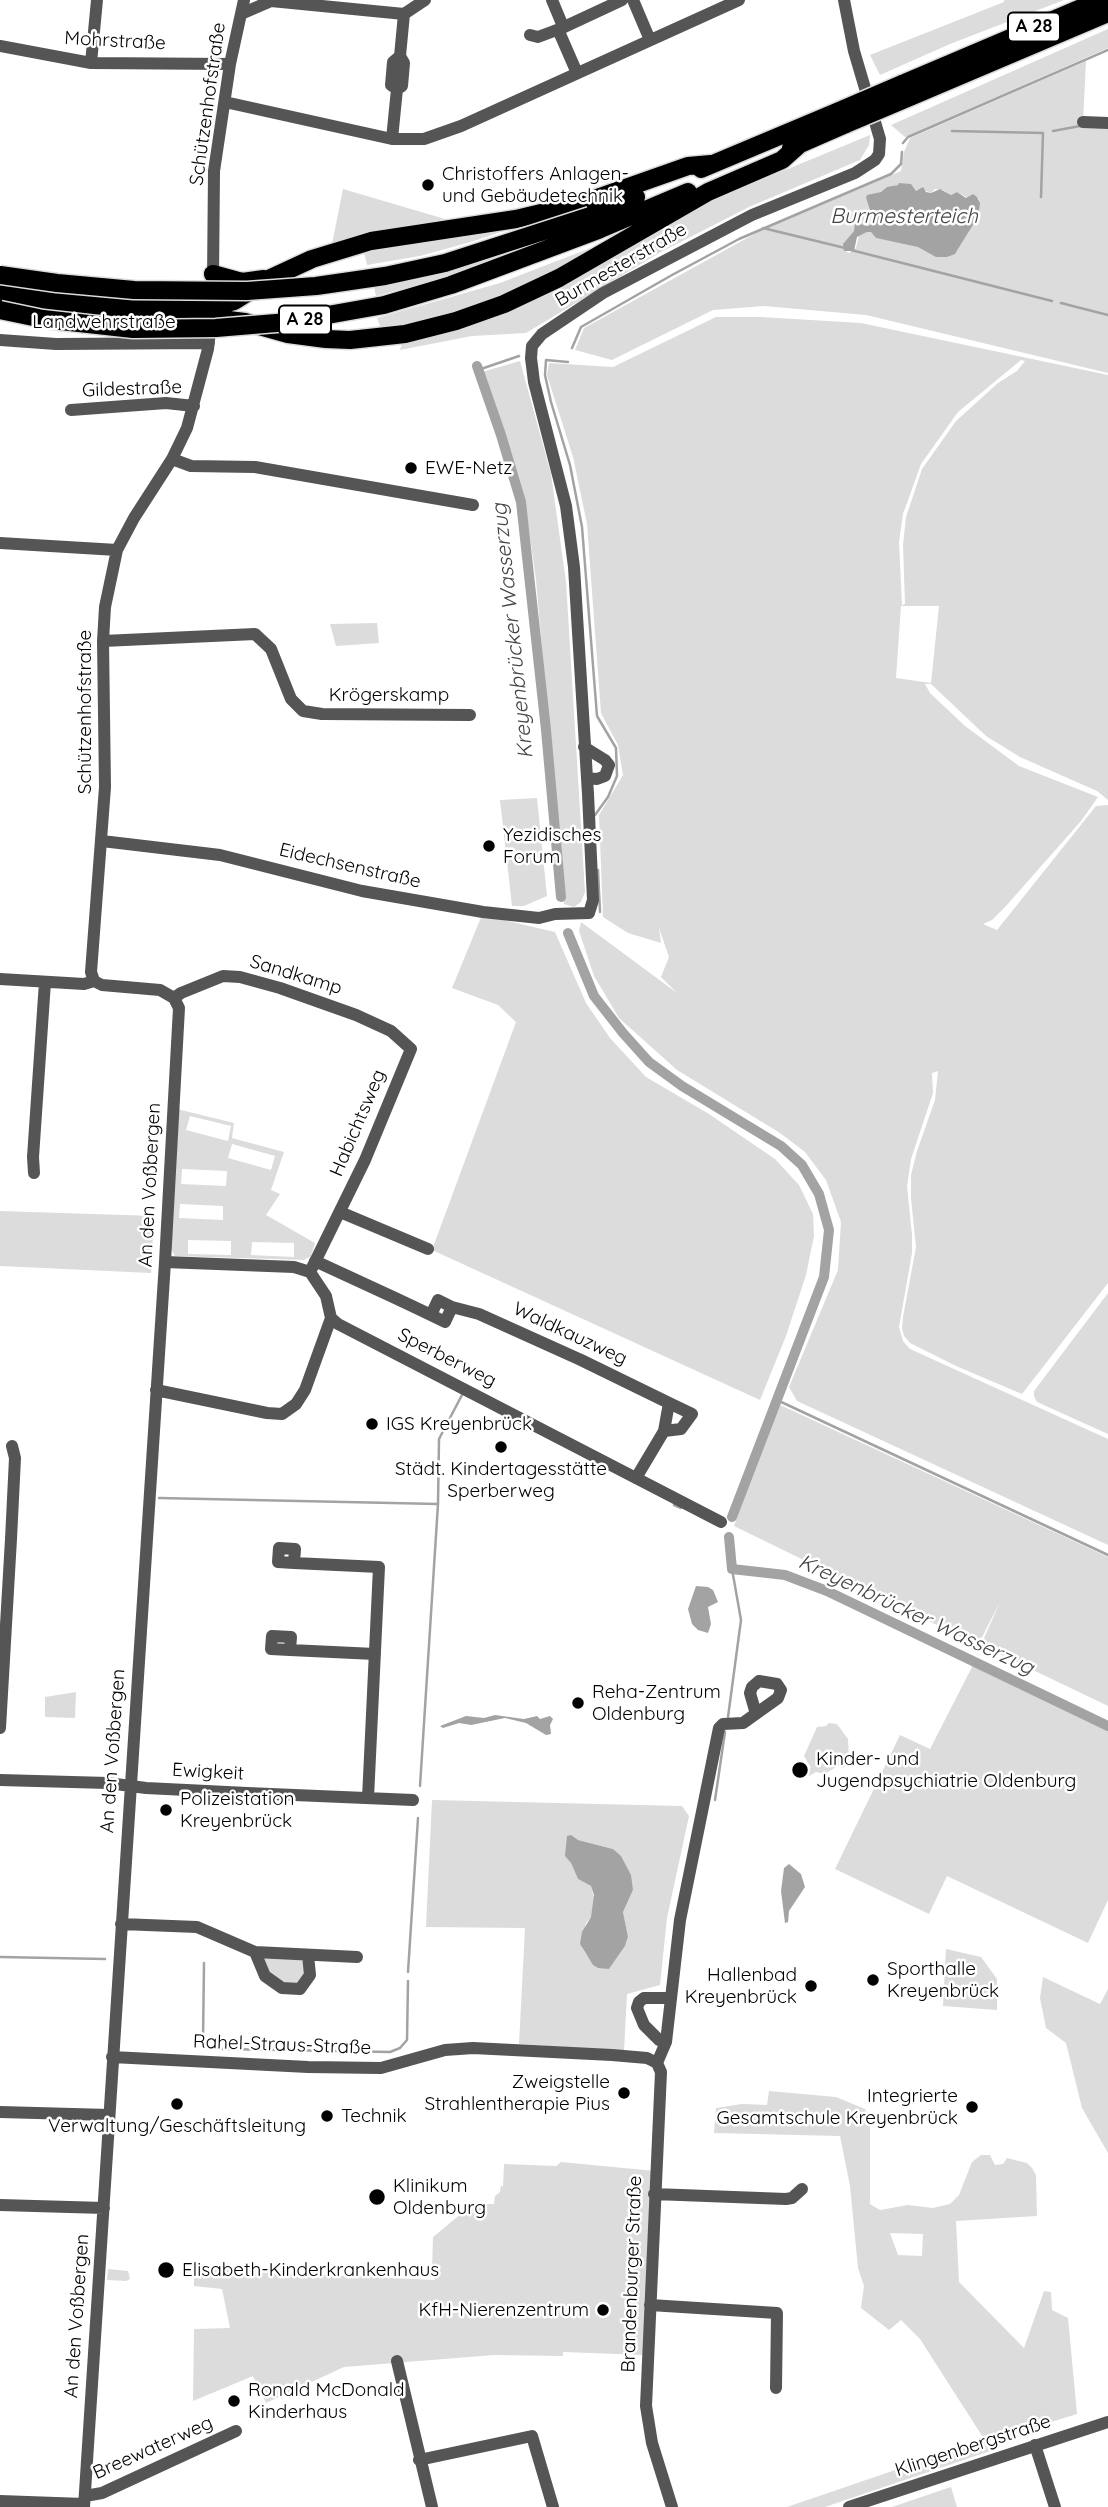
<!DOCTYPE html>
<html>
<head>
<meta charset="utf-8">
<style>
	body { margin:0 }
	canvas { display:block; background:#fff }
</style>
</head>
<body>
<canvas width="1108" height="2507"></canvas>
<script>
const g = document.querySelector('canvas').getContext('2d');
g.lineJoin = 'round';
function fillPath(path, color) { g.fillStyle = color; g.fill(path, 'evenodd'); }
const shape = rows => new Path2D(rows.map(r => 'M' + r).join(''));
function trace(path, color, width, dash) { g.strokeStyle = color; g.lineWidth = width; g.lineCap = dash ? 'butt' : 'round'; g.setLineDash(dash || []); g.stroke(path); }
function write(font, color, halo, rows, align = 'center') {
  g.font = font + ' Quicksand,sans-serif'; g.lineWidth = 5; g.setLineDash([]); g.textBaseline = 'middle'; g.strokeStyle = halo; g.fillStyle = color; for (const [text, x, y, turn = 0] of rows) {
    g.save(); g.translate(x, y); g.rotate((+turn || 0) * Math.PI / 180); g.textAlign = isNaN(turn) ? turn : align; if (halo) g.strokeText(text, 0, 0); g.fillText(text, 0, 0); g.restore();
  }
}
const green = shape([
	[1004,0,1064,0,950,44,880,75,870,55,1004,2],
	[1108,29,1108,48,905,137,891,125],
	[1086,61,1083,122,1108,123,1108,373,866,315,764,306,713,310,612,360,575,350,584,328,758,232,901,171,904,152,910,138],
	[902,183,916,191,924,190,931,193,935,189,943,190,951,195,957,192,968,198,971,195,979,199,980,212,957,251,947,257,939,257,918,246,876,238,871,232,867,232,859,235,856,248,849,253,845,251,843,247,850,236,860,224,868,226,874,222,866,198],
	[870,135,869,145,860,160,749,207,661,252,526,333,472,336,400,350,402,343,465,329,538,299,684,212],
	[343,189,445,219,385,231,332,244],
	[530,222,474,241,420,256,367,265,363,248],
	[593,247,564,266,517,291,462,313,382,331,377,318,500,283],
	[512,250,512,254,452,275,376,296,374,287,424,276],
	[716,317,761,317,861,323,1108,375,1108,800,1097,791,1020,757,986,736,931,684,925,684,930,693,965,726,1019,766,1098,797,1081,821,1006,906,992,920,983,924,997,930,1096,806,1108,805,1108,1283,1022,1394,956,1366,910,1343,904,1336,902,1328,903,1317,916,1247,911,1198,911,1175,917,1151,935,1100,938,1071,932,1073,933,1093,911,1159,907,1186,912,1235,912,1253,899,1327,903,1341,910,1349,1108,1439,1108,1545,797,1401,789,1387,838,1270,841,1222,826,1180,805,1152,780,1133,677,1070,619,1018,594,976,579,931,581,922,677,993,661,977,669,957,659,928,661,943,628,933,603,917,599,815,623,775,618,745,601,713,587,524,573,457,547,375,549,363,613,367],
	[1021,360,1025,361,1017,371,998,383,956,421,922,469,906,517,903,545,905,604,902,605,899,542,903,514,921,464,958,412],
	[901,606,939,606,931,683,896,678],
	[520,361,551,474,566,582,585,892,581,902,574,907,564,904,536,580,526,508,507,441,482,372],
	[377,623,379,643,336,646,330,624],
	[537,798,547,896,524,906,512,906,500,800],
	[482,915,555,932,586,1003,610,1038,646,1077,709,1114,775,1159,799,1185,813,1214,814,1236,806,1275,786,1336,760,1400,432,1250,516,1022,498,1005,452,988],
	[177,1109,234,1123,232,1138,284,1152,271,1190,280,1194,266,1215,315,1243,311,1256,304,1260,175,1256,171,1249],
	[190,1116,231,1126,228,1141,186,1130],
	[232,1144,275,1156,271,1170,228,1158],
	[182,1169,227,1171,226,1186,181,1184],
	[180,1204,223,1206,223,1220,179,1218],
	[188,1240,231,1241,231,1255,188,1254],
	[252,1242,294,1243,294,1257,251,1255],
	[0,1211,154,1216,151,1273,0,1266],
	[1108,1293,1108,1434,1037,1402,1034,1396,1034,1391],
	[778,1404,1108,1557,1108,1706,981,1645,1000,1602,978,1645,734,1526],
	[973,1665,1108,1730,1108,1900,1088,1943,947,1876,929,1914,835,1869,900,1735,930,1749],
	[76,1692,75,1718,45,1717,45,1697],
	[829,1723,837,1724,848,1739,849,1760,845,1761,845,1767,842,1768,839,1765,825,1774,816,1772,809,1776,802,1772,803,1769,811,1768,804,1756,817,1727,826,1726],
	[432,1800,682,1806,689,1816,667,1918,660,1985,627,1994,624,2051,519,2044,525,1928,426,1927],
	[578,1840,613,1849,633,1890,623,1912,628,1938,625,1946,609,1969,590,1960,582,1948,586,1923,591,1917,595,1902,591,1886,578,1879,571,1863],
	[946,1949,981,1957,997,1979,997,2010,943,2006],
	[255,1952,308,1955,300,1989,265,1976],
	[1043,1977,1100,2004,1108,1989,1108,2153,1082,2108,1066,2043,1046,2028,1040,1998],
	[769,2091,836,2097,865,2109,868,2114,870,2124,870,2204,880,2210,908,2205,933,2208,950,2204,959,2195,972,2162,981,2155,990,2155,995,2165,1003,2164,1007,2158,1027,2163,1032,2168,1036,2175,1037,2216,956,2221,959,2282,1024,2348,1044,2291,1051,2292,1052,2310,1068,2318,1077,2414,986,2442,920,2339,901,2320,889,2330,861,2308,864,2286,858,2268,850,2186,840,2136,714,2133,716,2108,742,2104,767,2105],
	[890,2233,923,2234,922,2256,898,2255],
	[561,2162,655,2171,644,2355,563,2352,563,2356,494,2355,344,2367,266,2403,253,2376,193,2401,194,2329,230,2328,222,2289,194,2286,194,2265,241,2271,435,2280,432,2270,433,2237,473,2204,494,2204,495,2196,500,2192,501,2185,503,2187,504,2164,556,2166],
	[108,2269,128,2271,130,2279,126,2281,107,2280],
	[983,2440,990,2451,825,2507,787,2507],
	[951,2487,957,2507,892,2507,933,2493]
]);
const water = shape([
	[899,183,911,184,916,191,923,187,926,192,931,193,940,189,951,195,957,192,966,198,973,194,977,197,980,203,979,215,955,254,947,257,936,257,918,247,876,238,871,232,867,232,857,237,854,251,844,251,843,244,854,231,855,224,857,223,868,226,874,222,866,198,867,195,881,192,887,187,898,185],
	[696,1586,708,1587,713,1590,718,1602,708,1607,711,1624,708,1633,698,1630,692,1624,688,1609],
	[495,1715,524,1719,537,1716,540,1719,550,1716,553,1719,550,1725,551,1734,546,1735,526,1723,505,1718,471,1725,459,1723,443,1728,440,1726,466,1716,484,1718],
	[571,1835,578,1840,613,1849,621,1856,631,1875,633,1890,623,1912,628,1937,625,1946,609,1969,598,1968,593,1965,580,1944,582,1932,591,1917,594,1895,591,1886,578,1879,571,1863,565,1856,567,1836],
	[789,1864,801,1874,805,1887,789,1911,788,1922,785,1923,781,1891,784,1868]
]);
const stream = shape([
	[952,131,1043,133,1041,197],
	[1053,131,1080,126],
	[903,143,908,137,1108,50],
	[763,228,845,248],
	[851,250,1052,301],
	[1061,303,1108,315],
	[572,348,581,327,672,275,739,239,891,174,901,164,902,152],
	[568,362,546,360,545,375,551,402,570,465,582,527,597,716,616,748,617,776,608,797,595,815],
	[478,370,519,356],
	[598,870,600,912],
	[777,1400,1108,1555],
	[159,1498,438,1504,439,1439,463,1393],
	[674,1505,681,1508],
	[728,1717,741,1620,732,1569],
	[420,1786,438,1504],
	[715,1800,725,1732],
	[0,1957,105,1959],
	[204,1963,203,2041,207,2047,224,2049,390,2052,400,2048,407,2040,408,1981],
	[408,1972,418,1818]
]);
const canal = shape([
	[477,366,501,435,521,502,546,730,561,897],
	[568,933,594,996,623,1033,649,1062,682,1086,781,1146,802,1165,819,1194,829,1230,824,1277,732,1517],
	[729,1537,732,1569,785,1575,827,1591,1108,1726]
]);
const minor = shape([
	[552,0,562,24,560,34,577,73],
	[633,0,650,40],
	[241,14,271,1,404,14,425,0],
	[530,35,538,37,562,28,622,0],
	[0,46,91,63,230,64],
	[91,63,97,0],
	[397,89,402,86,404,63,400,56],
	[225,102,392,139,424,139,461,126,739,0],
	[1083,122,1108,123],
	[392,139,397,89,391,85,393,62,400,56,404,14],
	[213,280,214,171,230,64,244,0],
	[0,340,56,344,209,343],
	[71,410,166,403,194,406],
	[172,459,191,466,255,467,473,505],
	[0,543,117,550],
	[103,641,255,634,271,649,291,699,303,711,322,714,470,715],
	[584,747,605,760,609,765,605,776,597,779,587,778],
	[102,841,220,855,362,891,483,912,539,918,555,914,589,913,593,900,588,794,574,567,566,506,534,382,531,358,532,346,542,334,603,293,752,215,855,173,875,160,879,154,880,139,854,51,844,0],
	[0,979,84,984,94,981,102,985,160,990,174,998,179,1008,165,1262,84,2507],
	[94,981,91,972,105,787,103,641,105,607,117,550,134,518,172,459,187,428,208,349,211,323],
	[174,998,181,993,223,976,240,977,280,988,356,1015,391,1031,411,1049,365,1160,310,1272],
	[34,1173,33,1157,45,982],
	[340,1212,428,1249],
	[315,1261,393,1297,410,1305,431,1315,445,1322,452,1307,438,1300,431,1315],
	[165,1262,294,1267,310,1272,326,1296,331,1318,338,1324,721,1522],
	[452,1307,479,1314,581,1360,669,1403],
	[156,1390,267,1413,282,1414,296,1404,305,1390,331,1318],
	[636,1478,664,1431,669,1403,692,1414,681,1429,664,1431],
	[294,1563,295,1549,279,1548,278,1562,294,1563,379,1567,368,1798],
	[290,1650,291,1637,272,1636,271,1649,290,1650,375,1654],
	[0,1728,11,1539,15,1458,12,1446],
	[0,1780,108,1783,146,1788,247,1793,413,1800],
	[121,1924,197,1927,255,1952,357,1957],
	[255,1952,265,1976,282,1988,300,1989,310,1975,308,1955],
	[666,2042,659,2040,644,2025,637,2008,639,2002,644,1998,669,1998],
	[112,2057,308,2067,381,2068,445,2050,473,2048,612,2055,647,2058,657,2063],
	[657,2063,666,2042,680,1920,719,1728,723,1724,743,1723,778,1698,781,1690,777,1684,759,1681,752,1687,750,1693,756,1714],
	[657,2063,661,2072,646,2406,652,2443,672,2507],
	[0,2112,109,2115],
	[654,2194,786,2199,792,2198,802,2189],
	[0,2205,104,2208],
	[650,2305,777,2313,776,2388],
	[397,2361,432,2507],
	[1035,2445,1055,2507],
	[419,2460,532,2436,553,2507],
	[85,2496,102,2493,236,2431],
	[0,2501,84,2504],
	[849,2507,1108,2422]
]);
const major = shape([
	[0,289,111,304,213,307],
	[0,300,95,314,212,318]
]);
const highway = shape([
	[902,84,1100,0],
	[910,97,1108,13],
	[791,148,846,124],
	[701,169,839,111],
	[590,216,636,197],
	[598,230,688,192],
	[213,274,242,282,264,279],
	[213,307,234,301,271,278,312,259,371,241,516,219,583,203,688,166,711,164],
	[212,318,245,322,288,334,326,339,350,340,405,334,456,321,504,304,559,278,708,192,782,160,801,143]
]);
const highwayBridge = shape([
	[839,111,902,84],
	[846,124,910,97],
	[0,275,57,283,134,290,247,291,316,286,385,276,445,263,590,216],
	[0,310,43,319,133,329,216,328,288,322,384,305,451,285,598,230]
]);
const markers = [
	[428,185,7,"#000"],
	[411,468,7,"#000"],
	[489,846,7,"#000"],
	[372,1424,7,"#000"],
	[501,1447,7,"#000"],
	[578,1703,7,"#000"],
	[800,1770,9,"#000"],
	[166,1810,7,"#000"],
	[873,1980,7,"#000"],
	[811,1986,7,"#000"],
	[624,2093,7,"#000"],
	[177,2104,7,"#000"],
	[972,2107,7,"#000"],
	[327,2116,7,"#000"],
	[377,2197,9,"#000"],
	[166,2270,9,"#000"],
	[603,2310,7,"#000"],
	[234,2401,7,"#000"]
];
const shields = [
	[1034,27,52],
	[305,320,52]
];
const shieldNames = [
	["A 28",1034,27],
	["A 28",305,320]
];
const streetNames = [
	["Mohrstraße",115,41,3],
	["Schützenhofstraße",208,104,-82],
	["Burmesterstraße",621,265,-30],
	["Landwehrstraße",104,322],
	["Gildestraße",132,389,-2],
	["Krögerskamp",389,695],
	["Schützenhofstraße",85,712,-90],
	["Eidechsenstraße",350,866,13],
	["Sandkamp",296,975,17],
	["Habichtsweg",358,1123,-67],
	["An den Voßbergen",150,1185,-87],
	["Waldkauzweg",570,1334,25],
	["Sperberweg",447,1358,27],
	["An den Voßbergen",113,1751,-86],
	["Ewigkeit",208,1772,3],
	["Rahel-Straus-Straße",282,2045,2],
	["Brandenburger Straße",632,2274,-88],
	["An den Voßbergen",77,2316,-86],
	["Klingenbergstraße",973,2446,-18],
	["Breewaterweg",153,2448,-24]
];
const poiNames = [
	["Christoffers Anlagen-",442,174],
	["und Gebäudetechnik",442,196],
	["EWE-Netz",425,468],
	["Yezidisches",503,835],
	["Forum",503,857],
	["IGS Kreyenbrück",386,1424],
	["Städt. Kindertagesstätte",501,1469,"center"],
	["Sperberweg",501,1491,"center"],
	["Reha-Zentrum",592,1692],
	["Oldenburg",592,1714],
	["Kinder- und",816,1759],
	["Jugendpsychiatrie Oldenburg",816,1781],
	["Polizeistation",180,1799],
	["Kreyenbrück",180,1821],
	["Sporthalle",887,1969],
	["Kreyenbrück",887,1991],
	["Hallenbad",797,1975,"right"],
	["Kreyenbrück",797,1997,"right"],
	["Zweigstelle",610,2082,"right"],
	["Strahlentherapie Pius",610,2104,"right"],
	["Integrierte",958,2096,"right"],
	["Gesamtschule Kreyenbrück",958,2118,"right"],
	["Technik",341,2116],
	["Verwaltung/Geschäftsleitung",177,2126,"center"],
	["Klinikum",393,2186],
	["Oldenburg",393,2208],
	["Elisabeth-Kinderkrankenhaus",182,2270],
	["KfH-Nierenzentrum",589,2310,"right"],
	["Ronald McDonald",248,2390],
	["Kinderhaus",248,2412]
];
const waterNames = [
	["Burmesterteich",904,217],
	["Kreyenbrücker Wasserzug",513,631,-96],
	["Kreyenbrücker Wasserzug",916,1615,25]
];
fillPath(green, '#dcdcdc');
fillPath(water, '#a3a3a3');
trace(stream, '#a3a3a3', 2.5);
trace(canal, '#a3a3a3', 10);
trace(major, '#dbdbdb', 19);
trace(highway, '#dbdbdb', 21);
trace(minor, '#555', 12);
trace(major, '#000', 16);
trace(highway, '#000', 18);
trace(highwayBridge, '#dbdbdb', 21, []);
trace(highwayBridge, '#000', 18);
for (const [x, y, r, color] of markers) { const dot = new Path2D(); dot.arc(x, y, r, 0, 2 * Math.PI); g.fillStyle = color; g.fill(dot); trace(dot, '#fff', 2.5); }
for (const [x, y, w] of shields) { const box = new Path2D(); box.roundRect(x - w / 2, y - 14.5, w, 29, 5); g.fillStyle = '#fff'; g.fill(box); trace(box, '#000', 2); }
write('bold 18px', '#000', null, shieldNames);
write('19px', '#000', '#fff', streetNames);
write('19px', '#000', '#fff', poiNames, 'left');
write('italic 21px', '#444', '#fff', waterNames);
</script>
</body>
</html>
